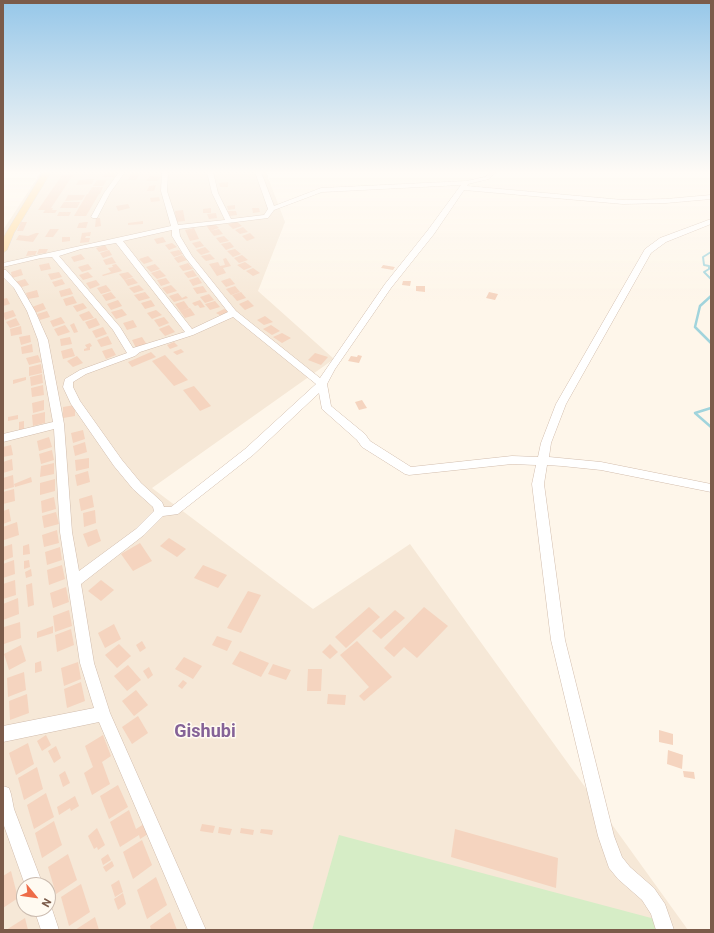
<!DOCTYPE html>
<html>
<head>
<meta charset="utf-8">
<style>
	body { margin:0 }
	#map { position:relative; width:714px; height:933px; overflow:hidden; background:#fef6ea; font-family:Roboto,sans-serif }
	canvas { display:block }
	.frame { position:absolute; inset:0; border:4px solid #7b5b4a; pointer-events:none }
	.north { position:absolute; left:16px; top:877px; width:40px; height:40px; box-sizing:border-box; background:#fffaf1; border:1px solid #cabaae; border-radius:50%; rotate:119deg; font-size:11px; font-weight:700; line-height:16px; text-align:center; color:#7b5b4a }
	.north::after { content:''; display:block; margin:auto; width:14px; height:18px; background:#ee6c48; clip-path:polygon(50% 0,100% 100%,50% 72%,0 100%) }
</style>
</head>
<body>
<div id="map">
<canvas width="714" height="933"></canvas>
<div class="frame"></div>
<div class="north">N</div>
</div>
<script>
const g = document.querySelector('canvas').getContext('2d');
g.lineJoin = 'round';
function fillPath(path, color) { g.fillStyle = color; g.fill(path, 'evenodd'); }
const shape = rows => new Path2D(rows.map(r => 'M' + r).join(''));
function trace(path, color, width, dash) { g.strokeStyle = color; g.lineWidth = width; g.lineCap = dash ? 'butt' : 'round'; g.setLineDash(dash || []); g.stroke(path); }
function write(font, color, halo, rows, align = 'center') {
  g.font = font + ' Roboto,sans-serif'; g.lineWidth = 3; g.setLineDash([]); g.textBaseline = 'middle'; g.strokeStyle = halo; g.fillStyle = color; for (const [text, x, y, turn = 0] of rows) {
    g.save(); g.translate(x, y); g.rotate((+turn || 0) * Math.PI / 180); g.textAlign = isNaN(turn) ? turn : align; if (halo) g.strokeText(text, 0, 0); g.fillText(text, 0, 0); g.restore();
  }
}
const residential = shape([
	[41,172,266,172,285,222,258,291,334,359,152,488,313,609,410,544,688,930,3,930,3,230],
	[24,885,48,885,48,909,24,909]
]);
const green = shape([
	[339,835,655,919,655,930,312,930]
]);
const streamFar1 = shape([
	[711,252,703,257,704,265,709,266,709,269,704,272,711,279]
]);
const stream = shape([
	[711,296,700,306,695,327,711,343],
	[711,408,695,413,711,427]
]);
const building = shape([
	[107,172,117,172,114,177,102,177],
	[132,173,140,173,136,180,128,180],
	[62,175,73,175,51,208,53,208,52,210,57,210,55,213,43,213,45,210,38,210],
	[150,176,161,177,157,181,146,181],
	[94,179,92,184,76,185,79,180],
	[97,180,107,180,103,186,93,186],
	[228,182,228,187,220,187,219,183],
	[156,185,154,191,147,191,149,186],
	[92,187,103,187,100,194,88,194],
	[87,194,99,194,86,216,74,216],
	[68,195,85,195,82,200,65,201],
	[159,197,160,201,151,202,150,198],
	[64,202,80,202,77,208,60,208],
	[128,204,130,208,118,211,116,206],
	[235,205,235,209,228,210,227,206],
	[211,208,211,213,203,213,203,209],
	[252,208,259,208,260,212,253,213],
	[183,210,185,221,176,222,175,211],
	[228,211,236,211,237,215,229,216],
	[59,212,71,212,69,216,57,216],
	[216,213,217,218,209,219,207,214],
	[96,218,100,218,101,226,95,227],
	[143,221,143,224,128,225,128,223],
	[21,222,27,222,23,231,17,231],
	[85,222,88,222,86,228,77,228,79,223],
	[237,222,242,226,233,229,228,224],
	[214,223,219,228,210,231,206,225],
	[243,227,248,232,240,234,235,230],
	[194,228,199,239,190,241,185,230],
	[50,229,59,229,53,237,45,237],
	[219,229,223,234,214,236,210,231],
	[91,232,90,236,86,236,85,238,90,238,89,242,80,243,82,233],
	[36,233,39,233,33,242,16,240,19,235,28,236],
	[250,233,255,238,247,241,242,236],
	[224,236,229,241,220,243,216,238],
	[62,237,70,237,70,241,62,242],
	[163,237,166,242,157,244,154,239],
	[200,241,204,246,196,248,192,243],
	[230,242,234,247,226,250,221,244],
	[172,243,177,247,169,250,165,245],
	[105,245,108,250,99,252,96,248],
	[205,247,210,252,201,255,196,250],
	[39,249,48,249,46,253,37,254],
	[235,249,241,254,233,257,227,251],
	[109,250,112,255,103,258,100,253],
	[179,250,183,254,174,257,170,252],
	[28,251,37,251,35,255,26,256],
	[81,254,85,259,74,262,71,257],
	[210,254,215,259,206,261,201,256],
	[182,255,187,260,178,263,174,258],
	[242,255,248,260,239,263,234,258],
	[148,256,153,261,144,264,139,259],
	[112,257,116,263,106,265,103,260],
	[226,258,231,266,223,268,226,273,217,276,209,264,218,262,220,266,225,265,223,259],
	[245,262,252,267,244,270,237,265],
	[49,263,51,269,41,271,39,265],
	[188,263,193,269,183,271,179,266],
	[88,264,92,269,82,272,78,267],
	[116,264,122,271,103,276,102,275,111,272,108,268,113,267,112,265],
	[155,264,160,269,151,272,146,267],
	[383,265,395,267,393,270,381,268],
	[253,268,260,273,253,276,246,271],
	[21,269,23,275,12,278,11,272],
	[160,270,166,276,157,279,151,273],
	[193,270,197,276,188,278,184,273],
	[59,272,62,277,51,280,48,274],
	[88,272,93,277,83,280,79,275],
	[128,272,133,277,124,280,119,274],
	[198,277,202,283,193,286,189,280],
	[133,278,138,283,128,286,124,280],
	[166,278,170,283,161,286,157,280],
	[230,278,235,284,226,287,221,281],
	[25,279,29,285,18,288,15,282],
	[62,279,65,284,55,287,52,282],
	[96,280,100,285,90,289,86,283],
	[403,281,411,281,410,286,402,285],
	[106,285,111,291,101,294,97,288],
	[139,285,144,290,134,293,129,288],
	[171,285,177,291,167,294,162,288],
	[203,286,207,292,197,294,193,288],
	[235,286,240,292,231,295,226,289],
	[416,286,425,286,425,292,416,291],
	[70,288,73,294,61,297,59,291],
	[37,290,39,297,28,299,26,293],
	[111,292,116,298,106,301,102,295],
	[145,292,150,298,139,301,134,295],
	[241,292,246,298,237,301,232,295],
	[489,292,498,294,495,300,486,298],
	[178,293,182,298,186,296,188,298,174,302,169,296],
	[209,294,214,300,205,303,200,297],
	[73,296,77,303,66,306,63,299],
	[7,298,10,304,3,306,3,299],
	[118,300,122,306,111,310,107,304],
	[151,300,155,306,145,309,141,303],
	[200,300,205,307,200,308,198,305,195,306,192,303],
	[248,300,254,306,245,310,239,304],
	[184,301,189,308,180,311,175,304],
	[215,301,220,307,210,310,205,304],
	[43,303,46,309,35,313,32,307],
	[83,303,87,308,77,312,73,306],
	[190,308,195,315,185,318,180,311],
	[122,309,127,315,116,319,111,312],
	[224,309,231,313,223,317,216,313],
	[13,310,16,316,5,320,3,313],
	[156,310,162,315,152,319,147,313],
	[47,311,50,317,40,320,37,314],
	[89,311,94,318,83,321,79,315],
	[265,316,273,322,264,325,257,320],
	[61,317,65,323,53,327,50,321],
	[164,317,169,323,159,327,154,320],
	[16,318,20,325,10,328,6,322],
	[96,318,100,325,89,329,85,322],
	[133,320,137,327,127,330,123,323],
	[74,323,78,332,74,333,70,325],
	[65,325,70,332,58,336,54,329],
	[169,325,175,332,165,336,159,329],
	[271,325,280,331,272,335,263,329],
	[21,326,22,334,11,336,10,329],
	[103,327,107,334,96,338,92,331],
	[282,333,291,338,282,343,273,337],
	[30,335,31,342,21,345,19,337],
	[108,336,112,344,101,347,97,340],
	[70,337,72,344,61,346,60,339],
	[142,337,147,345,136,348,132,340],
	[174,342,178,346,170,349,167,345],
	[90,343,92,346,90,347,90,350,84,351,84,349,87,348,85,345],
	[32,344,33,352,22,354,21,347],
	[72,348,75,356,63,359,61,351],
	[112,348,116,355,106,359,102,351],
	[181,349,184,352,177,355,173,352],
	[151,352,156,357,132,367,128,362],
	[315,353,328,357,321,365,308,360],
	[38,355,41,362,29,365,26,358],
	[165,355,188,380,174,386,152,361],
	[358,355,362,356,359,363,348,361,351,356,357,357],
	[77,356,83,363,73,367,67,361],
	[41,364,42,373,29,376,29,367],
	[42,374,43,383,31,386,30,377],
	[26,377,26,380,13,384,13,380],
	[43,385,44,395,32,397,31,388],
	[194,386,211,406,200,411,183,390],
	[44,400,44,410,33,413,32,403],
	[362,400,367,408,359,410,355,402],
	[75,405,75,416,63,418,63,407],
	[45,412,45,423,33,426,32,415],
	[18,415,18,419,8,421,8,417],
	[24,421,24,429,19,430,19,422],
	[83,430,85,439,73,443,71,433],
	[49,437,52,447,39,451,37,441],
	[85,442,87,452,75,456,73,446],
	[11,445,13,455,3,457,3,447],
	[52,450,54,460,41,464,39,454],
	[89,458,89,468,76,471,75,460],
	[12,459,13,470,3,473,3,462],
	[54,463,54,474,40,477,41,466],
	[88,471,90,482,77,486,75,475],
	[13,475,14,487,3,490,3,478],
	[31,477,32,482,15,487,14,484],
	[55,479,55,491,40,495,40,483],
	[14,489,15,501,3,504,3,492],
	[92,495,94,507,81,511,79,499],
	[54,497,56,509,42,513,41,501],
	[9,509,11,521,3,524,3,511],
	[95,510,96,523,84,527,83,513],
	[56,512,59,524,44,528,42,516],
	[17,522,19,535,4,540,3,527],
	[97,529,101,541,88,547,83,534],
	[57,530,59,543,44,547,42,535],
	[169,538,186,549,177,557,160,546],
	[140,543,152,561,133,571,121,554],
	[12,544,13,557,3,561,3,547],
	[29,544,30,554,23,555,23,546],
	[60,547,62,560,47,565,45,552],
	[14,560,15,574,3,578,3,564],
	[29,560,30,567,24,569,24,561],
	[62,565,65,579,49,585,47,570],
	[203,565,227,575,218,588,194,578],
	[31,569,32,576,26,578,25,572],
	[15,580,16,595,3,599,3,584],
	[101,580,114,590,101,601,88,591],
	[32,583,34,605,28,607,26,585],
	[66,587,69,602,53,608,50,593],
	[248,591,261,595,241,633,227,628],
	[18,598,19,614,3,620,3,604],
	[369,607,380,617,346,648,335,637],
	[424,607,448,626,417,658,404,647,394,657,384,648],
	[69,610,72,626,55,632,53,616],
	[395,610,405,618,381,639,372,631],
	[20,622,21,638,4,644,4,627],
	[114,624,121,639,105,648,98,633],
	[53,626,53,633,37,638,37,632],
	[71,629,74,645,57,652,55,635],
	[217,636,232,641,227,651,212,645],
	[142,641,146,648,140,652,136,645],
	[357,641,392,677,364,701,359,696,369,687,340,655],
	[119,644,131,656,117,668,105,655],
	[330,644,338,652,330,659,322,652],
	[21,645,26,661,9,670,4,654],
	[240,651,269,663,261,677,232,664],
	[184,657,202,666,193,679,175,669],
	[41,661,42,671,35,673,35,663],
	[78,662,81,679,64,686,61,668],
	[273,664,291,670,286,680,268,674],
	[128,665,141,680,127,691,114,676],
	[149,667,153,675,148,679,143,671],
	[308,669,322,669,321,691,307,691],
	[24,672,26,690,8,697,7,678],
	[183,680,187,683,182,689,178,686],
	[81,682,85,701,67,708,64,689],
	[136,690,148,705,134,716,122,701],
	[27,694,29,713,10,720,9,701],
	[328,694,346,695,345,705,327,704],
	[138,716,148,733,132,744,122,727],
	[659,730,673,734,673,745,659,742],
	[46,735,51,745,42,751,37,741],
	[103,735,111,756,102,762,110,784,92,795,84,773,93,767,85,746],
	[28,743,34,764,16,775,9,753],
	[56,746,61,758,54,763,48,751],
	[668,750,683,755,682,769,667,764],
	[37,767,43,789,24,800,18,778],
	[65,771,70,783,63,787,59,775],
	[683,771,694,772,695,779,684,777],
	[118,785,128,807,109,819,100,796],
	[46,793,54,817,34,829,27,805],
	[75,796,79,806,71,811,70,808,59,815,57,807],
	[129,810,136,829,144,824,148,834,140,839,139,835,120,847,110,822],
	[54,821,62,845,42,858,35,833],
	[202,824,215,826,213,833,200,831],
	[219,827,232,829,230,835,218,833],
	[97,828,105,845,98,850,97,847,94,849,88,836],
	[241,828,254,830,253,835,240,833],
	[261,829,273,830,272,835,260,833],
	[455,829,558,858,556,888,451,857],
	[142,840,152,865,133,879,123,852],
	[68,854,77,880,56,894,48,867],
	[108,854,111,860,103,865,101,859],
	[112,861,114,866,106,872,103,867],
	[11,871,18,898,3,908,3,876],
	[156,877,167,905,147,919,137,890],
	[119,880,123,892,115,897,111,885],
	[81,884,90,912,69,926,61,897],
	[123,893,126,904,118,910,114,899],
	[170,912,177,930,151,930,150,926],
	[95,917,99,930,75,930],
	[25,918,28,930,6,930]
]);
const minor = shape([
	[119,172,125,172,110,193,97,218,93,218,91,217,104,193,119,172],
	[162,172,168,172,167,191,178,225,225,220,212,193,207,172,213,172,218,193,231,219,264,215,268,209,255,172,261,172,274,206,321,188,466,181,485,177,490,172,496,172,489,179,468,184,467,186,623,200,666,199,711,195,711,199,666,203,623,204,464,190,434,234,391,288,335,369,327,384,331,406,365,434,370,441,411,467,512,456,538,457,541,443,556,404,645,249,660,238,711,219,711,224,666,242,651,253,566,404,551,443,549,457,601,462,711,484,711,492,601,470,562,466,547,465,544,484,565,640,614,836,622,857,630,867,654,888,665,904,674,930,656,930,651,914,642,900,618,879,609,868,598,836,551,640,532,484,536,465,512,464,409,475,405,474,362,447,357,440,322,409,319,393,253,455,178,514,163,516,144,535,81,584,94,663,110,713,206,930,188,930,99,722,3,742,3,726,94,708,80,663,60,532,54,429,3,442,3,434,53,422,38,340,27,311,14,288,3,277,3,270,6,270,21,287,35,311,48,340,64,424,72,532,79,571,136,529,154,511,153,507,133,489,114,466,71,404,63,387,65,379,80,370,127,353,113,330,52,257,41,258,3,267,3,263,171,226,161,191,162,172],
	[461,185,428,230,385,284,320,378,236,311,192,256,180,236,179,229,268,218,274,210,322,192,461,185],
	[172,230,172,236,185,257,228,312,192,329,123,241,172,230],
	[116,243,185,332,133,348,120,327,59,256,81,249,116,243],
	[233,317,316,384,245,449,171,507,164,507,162,502,141,483,122,460,80,401,73,387,73,382,86,374,135,356,140,352,193,335,233,317],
	[3,786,9,788,11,794,14,809,43,885,25,885,3,823,3,786],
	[48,902,52,909,59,930,41,930,34,909,48,909,48,902]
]);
const major = shape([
	[43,172,51,172,14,233,7,250,3,253,3,239,6,233,43,172]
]);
const nearDistrictnames = [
	["Gishubi",205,732]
];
fillPath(residential, '#f6e8d7');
fillPath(green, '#d6edc6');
trace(streamFar1, '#a1d4dc', 2);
trace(stream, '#a1d4dc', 2.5);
fillPath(building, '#f5d4bf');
trace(minor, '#d2bdad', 1);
trace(major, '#ddd4d0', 1);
fillPath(minor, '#fff');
fillPath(major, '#ffdb9f');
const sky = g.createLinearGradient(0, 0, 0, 302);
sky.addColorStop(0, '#96c7e9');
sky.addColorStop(0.57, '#fffbf6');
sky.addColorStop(1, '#fffbf600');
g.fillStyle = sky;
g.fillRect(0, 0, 714, 302);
write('bold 18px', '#856297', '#fffaf1', nearDistrictnames);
</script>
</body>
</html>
